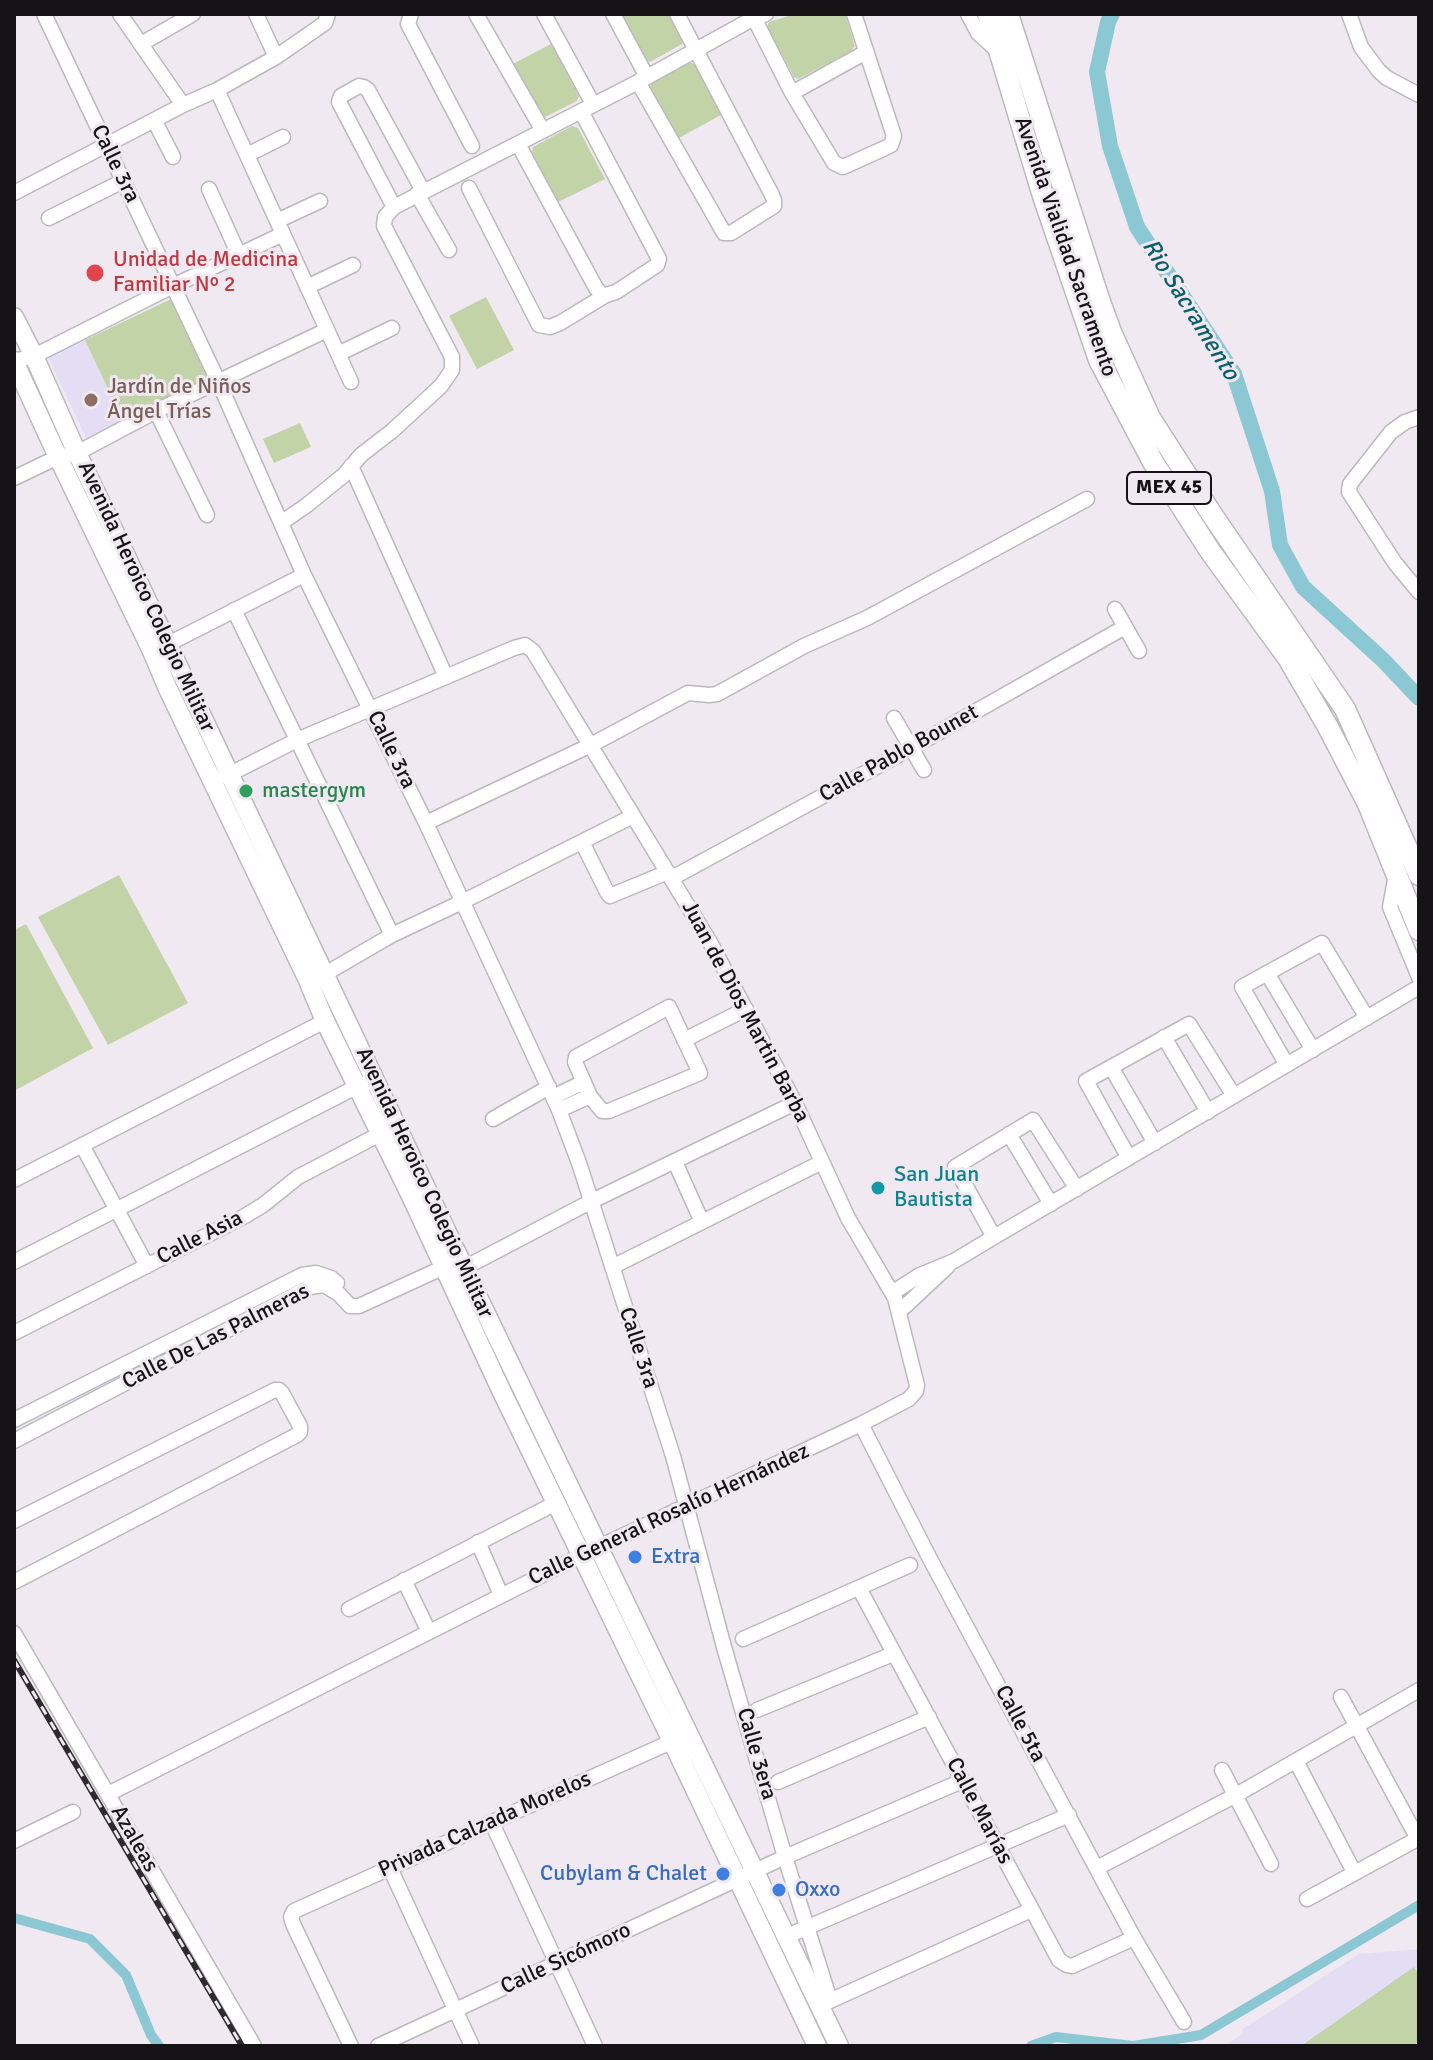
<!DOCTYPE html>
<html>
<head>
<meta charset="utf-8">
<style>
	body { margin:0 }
	#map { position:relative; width:1433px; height:2060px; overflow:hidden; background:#f0e9f1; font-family:Signika,sans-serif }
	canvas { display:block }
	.frame { position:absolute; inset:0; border:16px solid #161316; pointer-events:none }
</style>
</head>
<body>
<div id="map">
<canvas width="1433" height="2060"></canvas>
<div class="frame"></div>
</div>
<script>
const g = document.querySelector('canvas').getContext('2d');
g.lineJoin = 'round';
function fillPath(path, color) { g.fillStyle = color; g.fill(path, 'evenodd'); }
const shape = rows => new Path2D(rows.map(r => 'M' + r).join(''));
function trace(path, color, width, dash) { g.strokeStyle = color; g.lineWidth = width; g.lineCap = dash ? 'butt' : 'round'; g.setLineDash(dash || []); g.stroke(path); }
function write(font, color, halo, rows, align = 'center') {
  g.font = font + ' Signika,sans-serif'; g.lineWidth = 6; g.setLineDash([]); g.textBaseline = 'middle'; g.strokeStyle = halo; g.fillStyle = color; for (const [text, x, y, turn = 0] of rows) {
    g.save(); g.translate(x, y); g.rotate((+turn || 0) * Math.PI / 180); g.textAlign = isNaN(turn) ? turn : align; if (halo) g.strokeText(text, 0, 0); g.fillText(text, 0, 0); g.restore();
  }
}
const education = shape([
	[85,340,124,423,87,440,48,357],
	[1419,1949,1419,2046,1224,2046,1242,2034,1243,2029,1359,1954]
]);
const green = shape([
	[619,14,671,14,683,39,682,44,650,62,645,60],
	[795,14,845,14,855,46,851,51,798,79,794,77,767,27,769,22],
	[551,44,579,96,577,101,545,117,539,115,511,65],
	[688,62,694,64,721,115,677,139,650,88,651,83],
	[572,126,578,128,605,179,558,202,532,152,533,147],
	[486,297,514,350,477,369,449,316],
	[171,299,210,384,124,423,85,340],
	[300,423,311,447,274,463,263,439],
	[119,875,188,1003,108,1045,38,917],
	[26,924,93,1048,14,1091,14,930],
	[1414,1967,1419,1975,1419,2046,1301,2046]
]);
const canal = shape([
	[14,1918,90,1939,126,1975,151,2035,159,2046],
	[1031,2046,1056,2037,1133,2046,1201,2035,1419,1905]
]);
const river = shape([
	[1112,14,1108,22,1097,72,1110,146,1137,227,1234,374,1272,491,1280,545,1303,587,1383,660,1419,698]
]);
const minor = shape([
	[44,14,219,383,304,575,426,823,559,1110,579,1163,673,1456,724,1647,785,1857,830,2000],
	[120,14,183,105],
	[256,14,276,57],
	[411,14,408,24,472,146],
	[476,14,543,131],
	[544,14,593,104],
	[613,14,647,77],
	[752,14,792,93,834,163,843,167,885,148,891,145,894,136,854,14],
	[968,14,978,33,1000,53],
	[1349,14,1361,47,1379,71,1387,78,1419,95],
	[141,44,193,14],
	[638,82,724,233,731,233,774,206,774,200,772,195,677,14],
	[217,90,351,382],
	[792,93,866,52],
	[154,120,173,157],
	[518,144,596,288,601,294,606,295,616,292,657,265,659,259,581,111],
	[247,155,283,137],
	[469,188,539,325,550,327,560,323,606,295],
	[209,189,239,255],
	[14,193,183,105,217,90,276,57,325,23,328,14],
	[417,194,449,250],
	[394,207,339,102,341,96,359,86,364,87,368,90,423,191],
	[49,218,123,181],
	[277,221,320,201],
	[307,287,353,265],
	[338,354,392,328],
	[14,361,34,356,173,286,283,234],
	[156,411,207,515],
	[1419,417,1405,422,1391,432,1350,484,1349,492,1395,563,1419,592],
	[351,466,446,677],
	[14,478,58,457,77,453,156,411,327,330],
	[281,523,307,505,344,475,361,455,392,431,441,386,452,370,452,357,384,226,385,217,394,207,638,82,754,18,766,14],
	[1115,609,1139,651],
	[234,610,392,935],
	[159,647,168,644,304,575],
	[894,718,924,770],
	[426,823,591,745,688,693,709,695,717,694,804,646,867,618,1087,499],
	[582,842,607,892,610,896,668,872],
	[1396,875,1390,907,1419,977],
	[672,878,911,748,1125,627],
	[1267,973,1313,1050],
	[316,976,325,974,392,935,462,902,633,816],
	[669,1007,700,1073,609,1111,602,1111,590,1096,575,1062,576,1057,669,1007],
	[1164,1037,1208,1112],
	[684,1040,746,1009],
	[1287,1065,1242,987,1322,943,1367,1018],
	[1111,1067,1155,1143],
	[553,1097,584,1082],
	[559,1110,590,1096],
	[493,1119,549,1087],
	[1009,1134,1051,1204],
	[82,1145,147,1266],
	[1129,1158,1086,1081,1189,1024,1234,1096],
	[675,1162,702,1222],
	[14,1180,325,1021],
	[994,1237,955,1167,1033,1120,1077,1189],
	[14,1262,358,1086,367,1083],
	[612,1267,822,1162],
	[464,1268,592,1201,795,1103],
	[892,1293,920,1275,954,1261,994,1237,1419,987],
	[900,1311,948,1266],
	[14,1333,245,1216,263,1205,298,1177,380,1134],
	[14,1420,302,1275,316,1273,331,1278,337,1283],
	[861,1424,929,1557,1134,1938,1184,2022],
	[14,1441,310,1287,324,1285,339,1294,350,1306,359,1306,451,1264],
	[14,1521,275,1390,279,1390,282,1393,300,1426,300,1432,297,1435,14,1582],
	[478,1542,501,1595],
	[404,1580,429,1632],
	[859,1588,1059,1960,1067,1965,1072,1966,1134,1938],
	[349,1609,556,1503],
	[14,1633,254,2046],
	[743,1639,910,1565],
	[1341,1697,1418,1839],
	[757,1710,893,1654],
	[1296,1761,1354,1872],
	[1222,1770,1271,1864],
	[778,1782,929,1717],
	[108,1794,582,1555,861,1424,909,1399,916,1391,917,1385,895,1298,848,1218,795,1103,711,944,533,651,525,645,514,648,297,740,230,774,220,777],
	[492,1823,595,2046],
	[14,1841,73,1812],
	[390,1868,472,2046],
	[1097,1868,1236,1795,1419,1690],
	[1307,1899,1419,1838],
	[785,1937,1069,1815],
	[823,2004,1031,1910],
	[351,2046,293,1924,291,1917,294,1911,682,1737],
	[378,2046,785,1857,962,1781]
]);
const major = shape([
	[14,317,34,356,77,453,464,1268,839,2046],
	[14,361,58,457,151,649,168,689,307,978,325,1021,411,1196,501,1390,672,1741,817,2046]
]);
const highway = shape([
	[988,14,1043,196,1099,360,1153,462,1210,551,1288,658,1328,727,1368,804,1419,930],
	[1008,14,1099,299,1111,332,1150,418,1211,513,1345,709,1419,875]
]);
const rail = shape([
	[14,1660,242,2046]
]);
const markers = [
	[95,273,10,"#e0444e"],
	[91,400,8,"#8d6e63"],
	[246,791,8,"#2e9e5b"],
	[878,1188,8,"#0f9aa8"],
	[635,1557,8,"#3f7fe0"],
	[723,1874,8,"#3f7fe0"],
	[779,1890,8,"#3f7fe0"]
];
const shields = [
	[1169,488,84]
];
const shieldNames = [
	["MEX 45",1169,488]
];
const streetNames = [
	["Calle 3ra",115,164,64],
	["Avenida Vialidad Sacramento",1065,247,71],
	["Avenida Heroico Colegio Militar",146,597,65],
	["Calle 3ra",391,750,64],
	["Calle Pablo Bounet",899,754,-29],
	["Juan de Dios Martin Barba",745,1012,62],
	["Avenida Heroico Colegio Militar",424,1183,65],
	["Calle Asia",200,1238,-27],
	["Calle De Las Palmeras",216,1337,-27],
	["Calle 3ra",638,1348,72],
	["Calle General Rosalío Hernández",669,1515,-25],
	["Calle 5ta",1020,1724,62],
	["Calle 3era",756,1754,74],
	["Calle Marías",979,1811,62],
	["Privada Calzada Morelos",485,1825,-24],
	["Azaleas",134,1839,60],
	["Calle Sicómoro",566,1959,-25]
];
const healthNames = [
	["Unidad de Medicina",113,260],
	["Familiar Nº 2",113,285]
];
const educationNames = [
	["Jardín de Niños",107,387],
	["Ángel Trías",107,412]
];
const leisureNames = [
	["mastergym",262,791]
];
const cultureNames = [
	["San Juan",894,1175],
	["Bautista",894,1200]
];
const shopNames = [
	["Extra",651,1557],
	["Cubylam & Chalet",707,1874,"right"],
	["Oxxo",795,1890]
];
const waterNames = [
	["Rio Sacramento",1190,310,58]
];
fillPath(education, '#e4def4');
fillPath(green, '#c2d3a7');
trace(canal, '#8cc8d3', 10);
trace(river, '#8cc8d3', 16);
trace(minor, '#bdb7bf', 17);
trace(major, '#bdb7bf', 21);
trace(highway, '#bdb7bf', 23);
trace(minor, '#fff', 14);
trace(major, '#fff', 18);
trace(highway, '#fff', 20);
trace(rail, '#2e2b2f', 6);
trace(rail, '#f0e9f1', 3, [9]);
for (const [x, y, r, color] of markers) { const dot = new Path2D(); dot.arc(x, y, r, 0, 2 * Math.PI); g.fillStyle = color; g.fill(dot); trace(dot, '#f0e9f1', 3); }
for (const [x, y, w] of shields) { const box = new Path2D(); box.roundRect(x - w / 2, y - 16, w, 32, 6); g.fillStyle = '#f0e9f1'; g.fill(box); trace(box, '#161316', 2); }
write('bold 20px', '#161316', null, shieldNames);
write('22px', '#161316', '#f0e9f1', streetNames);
write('22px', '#be3a42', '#f0e9f1', healthNames, 'left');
write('22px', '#785e54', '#f0e9f1', educationNames, 'left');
write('22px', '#27864d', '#f0e9f1', leisureNames, 'left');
write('22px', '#0d838f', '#f0e9f1', cultureNames, 'left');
write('22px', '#366cbe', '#f0e9f1', shopNames, 'left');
write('italic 24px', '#095f6b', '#f0e9f1', waterNames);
</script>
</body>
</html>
